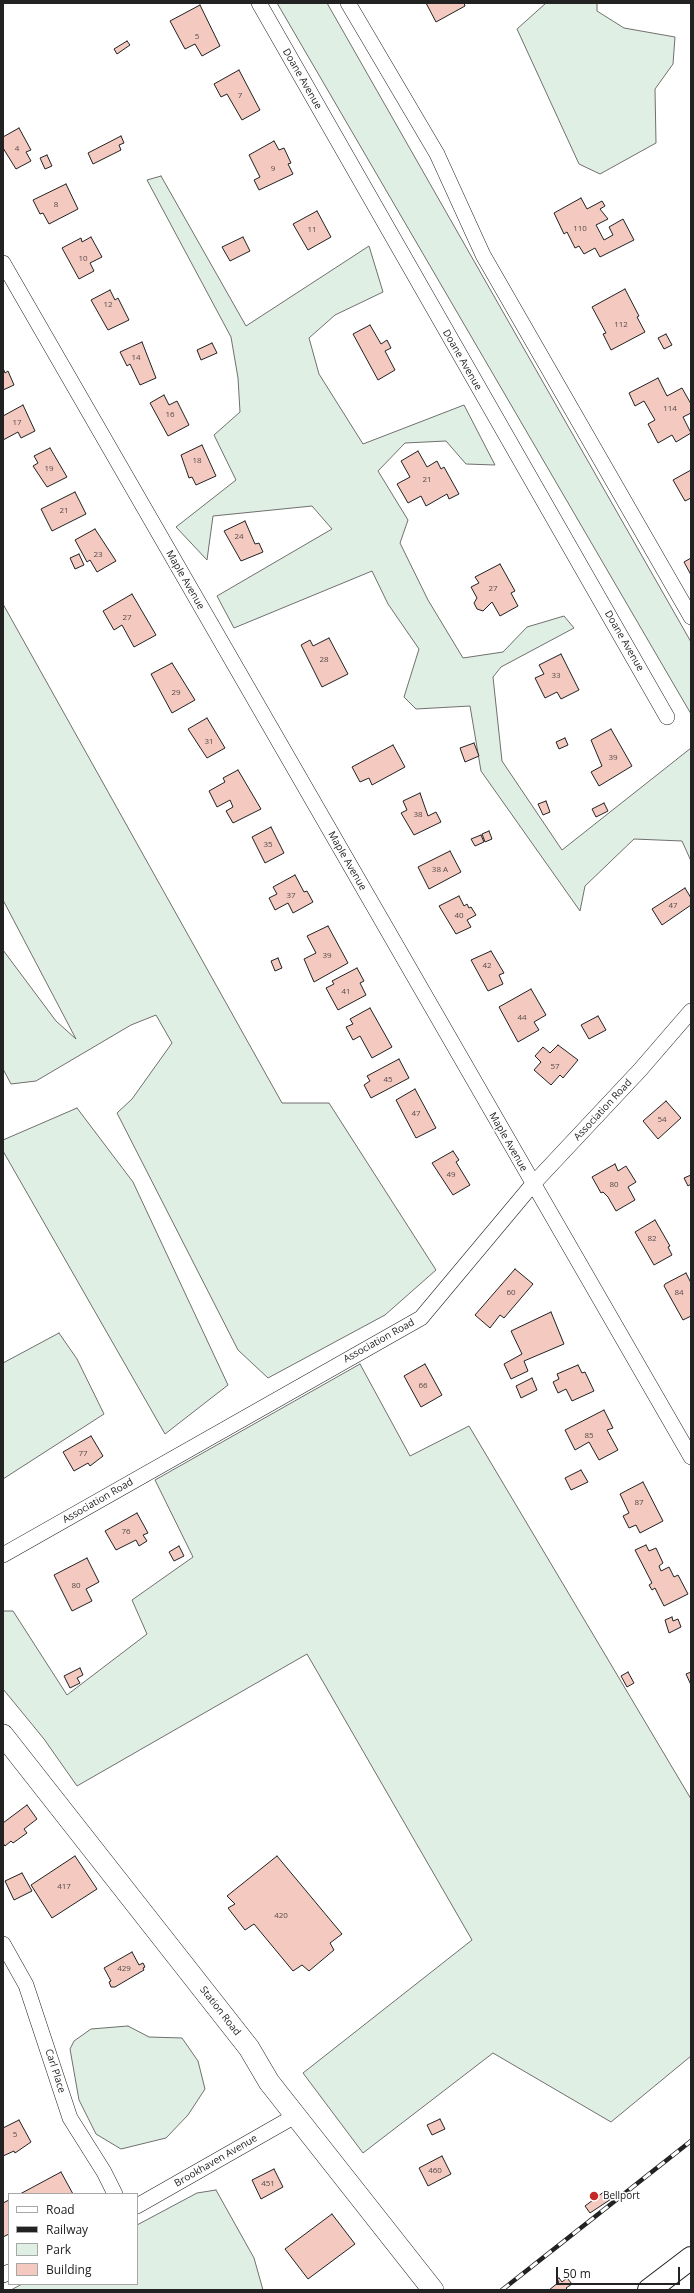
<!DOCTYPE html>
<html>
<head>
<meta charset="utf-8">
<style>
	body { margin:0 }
	#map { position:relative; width:694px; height:2293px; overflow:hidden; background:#fff; font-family:"Open Sans",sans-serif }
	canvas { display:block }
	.frame { position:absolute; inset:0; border:4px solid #222; pointer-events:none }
	.legend { position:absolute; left:8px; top:2193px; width:130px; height:92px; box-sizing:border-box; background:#fff; border:1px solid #a7a7a7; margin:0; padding:5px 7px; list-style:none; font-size:12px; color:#222 }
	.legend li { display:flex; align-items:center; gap:8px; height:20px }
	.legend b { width:20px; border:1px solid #a7a7a7 }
	.scale { position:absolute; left:556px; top:2267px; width:124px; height:18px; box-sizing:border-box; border:2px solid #222; border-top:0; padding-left:5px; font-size:12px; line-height:14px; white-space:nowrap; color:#222; -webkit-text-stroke:3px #fff; paint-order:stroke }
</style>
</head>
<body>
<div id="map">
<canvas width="694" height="2293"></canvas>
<div class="frame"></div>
<ul class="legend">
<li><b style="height:5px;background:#fff"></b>Road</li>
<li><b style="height:5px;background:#222"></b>Railway</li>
<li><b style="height:11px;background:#e0efe3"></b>Park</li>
<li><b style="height:11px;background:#f3c9c0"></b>Building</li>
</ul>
<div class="scale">50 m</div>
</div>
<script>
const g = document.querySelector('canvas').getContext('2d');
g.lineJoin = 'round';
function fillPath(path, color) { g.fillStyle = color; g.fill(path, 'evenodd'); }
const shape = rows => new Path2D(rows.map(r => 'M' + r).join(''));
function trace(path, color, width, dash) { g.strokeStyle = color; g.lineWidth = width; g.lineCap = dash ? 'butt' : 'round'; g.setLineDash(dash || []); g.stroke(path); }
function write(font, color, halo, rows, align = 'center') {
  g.font = font + ' "Open Sans",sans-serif'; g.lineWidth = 3; g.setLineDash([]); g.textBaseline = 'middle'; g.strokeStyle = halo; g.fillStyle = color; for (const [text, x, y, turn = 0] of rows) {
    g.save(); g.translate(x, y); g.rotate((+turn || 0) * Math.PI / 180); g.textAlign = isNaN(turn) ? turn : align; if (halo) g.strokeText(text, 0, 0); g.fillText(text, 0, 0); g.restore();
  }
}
const green = shape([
	[277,3,327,3,691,642,691,714,277,3],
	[546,3,597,3,597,11,624,28,675,37,673,64,655,89,656,143,600,174,579,164,517,29,546,3],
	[161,176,246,326,369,246,383,292,335,315,309,338,319,374,363,444,464,405,495,465,466,464,446,441,405,443,378,471,408,520,400,543,428,600,463,658,503,652,527,627,564,616,574,628,501,667,493,677,502,761,562,850,691,748,691,861,682,841,634,839,585,886,580,911,481,771,470,706,416,709,404,697,419,649,388,604,372,571,234,628,217,596,332,529,312,506,213,516,207,560,176,527,236,480,214,435,240,412,238,378,231,337,147,180,161,176],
	[3,604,282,1103,329,1103,436,1270,385,1315,268,1378,238,1350,117,1113,132,1099,172,1043,156,1015,131,1025,36,1081,11,1084,3,1069,3,950,56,1021,76,1039,3,900,3,604],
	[77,1108,133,1182,228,1385,165,1434,3,1151,3,1140,77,1108],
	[59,1333,77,1359,104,1414,3,1479,3,1363,59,1333],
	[360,1364,410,1456,469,1426,691,1799,691,2056,611,2122,493,2053,363,2153,303,2073,472,1940,307,1654,77,1786,44,1739,3,1689,3,1611,13,1611,67,1695,147,1634,132,1600,193,1557,155,1480,360,1364],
	[128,2026,149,2037,182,2038,198,2061,205,2089,188,2115,166,2138,121,2149,96,2134,79,2100,70,2049,74,2041,91,2029,128,2026],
	[216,2190,254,2258,263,2290,11,2290,22,2284,137,2284,137,2225,197,2193,216,2190]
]);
const building = shape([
	[426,3,464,3,465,6,436,22,426,3],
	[200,5,220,46,202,56,195,44,185,49,170,21,200,5],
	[127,41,130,45,117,54,114,49,127,41],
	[239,70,260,110,242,120,227,94,221,97,214,84,239,70],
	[19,128,31,150,26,152,31,161,16,169,3,148,3,137,19,128],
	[121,136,124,143,119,145,121,150,93,164,88,153,121,136],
	[274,141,279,150,284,148,291,163,288,164,293,174,259,190,254,180,260,177,249,155,274,141],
	[47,155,52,166,45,169,40,158,47,155],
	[66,184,78,209,49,224,43,213,40,214,33,200,66,184],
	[581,198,587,209,602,201,605,206,600,209,608,219,596,225,604,240,613,235,609,227,623,219,634,240,600,257,595,248,584,254,579,246,575,248,567,232,564,234,554,213,581,198],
	[317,211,331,237,308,250,293,224,317,211],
	[91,237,102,257,90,263,94,271,79,279,62,248,81,238,82,242,91,237],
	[243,237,250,251,230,261,222,247,243,237],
	[625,289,639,316,637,317,645,332,611,350,603,334,606,333,592,307,625,289],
	[110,290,115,300,118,298,129,320,108,330,91,300,110,290],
	[370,325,381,344,387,340,391,348,385,351,395,370,378,380,353,334,370,325],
	[666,334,672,345,664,349,658,338,666,334],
	[142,342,156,378,140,385,130,364,127,366,120,352,142,342],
	[212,343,217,353,201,360,197,350,212,343],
	[3,368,5,373,8,371,14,385,3,390,3,368],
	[658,378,667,396,682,388,691,404,691,413,683,417,691,433,676,442,672,435,658,443,648,424,655,420,644,401,635,406,629,393,658,378],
	[164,395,169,405,177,401,189,425,168,436,150,403,164,395],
	[23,405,35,431,21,438,18,432,3,440,3,416,23,405],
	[202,445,216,476,196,485,192,477,189,478,181,455,202,445],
	[50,448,67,477,47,487,33,466,38,463,34,456,50,448],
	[418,451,427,467,437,461,441,469,444,467,459,494,449,499,447,494,426,506,421,496,408,503,397,484,410,477,401,461,418,451],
	[691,470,691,498,685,501,673,480,691,470],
	[75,492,86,514,52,531,41,509,75,492],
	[245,521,255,544,259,543,263,552,241,561,224,531,245,521],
	[95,529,116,561,97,572,90,560,87,562,75,540,95,529],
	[79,554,84,565,75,569,70,558,79,554],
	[691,558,691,575,684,562,691,558],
	[500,564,515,591,511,593,518,606,500,616,492,602,483,611,477,609,474,603,477,598,471,587,479,583,475,577,500,564],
	[132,594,156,635,134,647,122,625,114,630,103,611,132,594],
	[329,638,348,674,322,687,301,645,310,640,313,646,329,638],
	[561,654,579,690,561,699,557,692,545,698,535,678,544,674,539,665,561,654],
	[172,663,195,700,172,713,151,674,172,663],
	[207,718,225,748,207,758,188,729,207,718],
	[611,729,632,766,599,786,591,772,602,766,591,740,611,729],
	[565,738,568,745,559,749,556,742,565,738],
	[474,743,479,756,465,762,460,748,474,743],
	[393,745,405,767,372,785,369,778,360,782,352,767,393,745],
	[238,770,261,809,233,823,226,811,233,807,230,800,217,807,209,791,225,782,223,778,238,770],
	[420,793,428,816,436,812,441,822,414,835,401,813,407,810,403,801,420,793],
	[546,801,550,812,543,815,538,804,546,801],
	[604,803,608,811,596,817,592,809,604,803],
	[271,827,284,853,265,863,252,837,271,827],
	[489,831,492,839,485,842,482,834,489,831],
	[481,835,484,842,475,846,471,839,481,835],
	[450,851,461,872,429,889,418,867,450,851],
	[295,875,304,892,307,891,313,902,293,913,288,903,275,910,269,898,277,894,273,887,295,875],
	[685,888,691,898,691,905,662,925,652,909,685,888],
	[459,896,464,906,467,904,469,908,471,907,476,915,467,920,471,927,456,934,439,906,459,896],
	[328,926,348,963,314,982,304,959,316,953,307,936,328,926],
	[491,951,504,973,499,975,503,984,488,991,471,960,491,951],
	[278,958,282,968,275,971,271,961,278,958],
	[357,968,364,981,360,983,366,995,338,1010,326,988,334,984,332,981,357,968],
	[531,989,546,1015,534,1022,539,1030,518,1042,499,1007,531,989],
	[370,1008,392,1047,372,1058,360,1036,353,1040,346,1027,353,1024,350,1019,370,1008],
	[598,1016,606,1030,589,1039,581,1025,598,1016],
	[558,1045,578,1060,563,1078,560,1075,551,1085,534,1070,541,1062,535,1056,543,1047,550,1053,558,1045],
	[399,1059,409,1078,371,1098,364,1085,370,1081,367,1076,399,1059],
	[415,1089,436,1128,416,1138,396,1100,415,1089],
	[666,1101,681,1118,658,1139,643,1121,666,1101],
	[453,1151,459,1160,456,1162,470,1185,453,1195,432,1163,453,1151],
	[615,1164,618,1171,626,1166,636,1182,628,1187,635,1200,616,1211,608,1197,603,1192,601,1193,592,1177,615,1164],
	[691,1175,691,1184,688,1186,684,1178,691,1175],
	[655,1220,670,1246,668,1247,672,1255,654,1265,635,1232,655,1220],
	[515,1269,533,1284,504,1318,500,1315,490,1328,475,1315,515,1269],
	[686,1273,691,1283,691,1316,683,1320,664,1286,665,1284,686,1273],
	[551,1312,564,1344,524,1361,528,1371,511,1379,504,1364,522,1354,511,1331,551,1312],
	[425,1364,442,1395,421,1407,404,1376,425,1364],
	[578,1365,582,1373,585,1372,594,1391,572,1401,566,1389,558,1393,553,1382,559,1379,557,1374,578,1365],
	[532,1378,537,1390,521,1398,516,1386,532,1378],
	[604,1410,613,1428,607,1430,618,1450,599,1460,589,1442,575,1450,565,1430,604,1410],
	[91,1436,103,1456,90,1466,88,1463,74,1471,63,1452,91,1436],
	[581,1470,588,1482,571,1490,565,1478,581,1470],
	[643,1482,663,1521,640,1533,636,1525,629,1528,623,1516,629,1513,620,1494,643,1482],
	[137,1513,148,1533,143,1535,147,1541,139,1546,136,1540,116,1550,105,1531,137,1513],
	[646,1545,649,1551,656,1548,663,1563,659,1566,661,1571,669,1567,674,1577,678,1575,688,1594,664,1606,655,1588,652,1590,649,1585,652,1583,635,1550,646,1545],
	[179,1546,184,1556,174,1561,169,1552,179,1546],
	[87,1558,99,1582,86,1589,92,1601,72,1611,54,1575,87,1558],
	[672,1617,673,1621,678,1619,681,1627,669,1633,665,1620,672,1617],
	[80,1668,83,1675,77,1678,80,1683,70,1688,64,1676,80,1668],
	[628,1672,634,1683,627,1687,621,1676,628,1672],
	[691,1672,691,1685,686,1674,691,1672],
	[27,1805,37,1819,24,1829,27,1833,13,1843,11,1841,5,1846,3,1843,3,1823,27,1805],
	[75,1856,97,1889,52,1918,31,1885,75,1856],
	[277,1856,342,1934,330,1943,334,1950,309,1971,302,1965,293,1971,254,1924,245,1930,228,1908,235,1904,227,1896,277,1856],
	[22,1873,32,1891,14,1900,5,1881,22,1873],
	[132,1952,139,1965,143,1963,145,1967,143,1968,144,1970,115,1987,111,1987,109,1982,111,1981,104,1968,132,1952],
	[440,2119,445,2129,432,2135,427,2125,440,2119],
	[19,2120,31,2142,15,2153,14,2151,3,2156,3,2128,19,2120],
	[442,2156,451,2174,428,2186,419,2168,442,2156],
	[274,2169,283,2187,261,2199,252,2180,274,2169],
	[61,2172,73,2194,20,2194,61,2172],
	[605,2191,611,2199,590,2213,585,2206,605,2191],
	[9,2200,9,2234,3,2237,3,2203,9,2200],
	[332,2214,355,2244,308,2279,285,2249,332,2214],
	[559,2278,562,2282,567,2278,572,2284,566,2288,568,2290,549,2290,559,2282,557,2279,559,2278]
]);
const minor = shape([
	[259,3,667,717],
	[348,3,437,154,483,255,691,617],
	[3,263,691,1457],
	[3,1555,421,1318,533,1184,640,1070,691,1011],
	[3,1944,26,1985,70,2118,104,2172,115,2194],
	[137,2206,295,2116],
	[3,2275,9,2272]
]);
const secondary = shape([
	[3,1735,249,2048,269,2082,433,2290]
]);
const primary = shape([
	[649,2290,691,2258]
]);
const rail = shape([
	[502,2290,691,2141]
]);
const markers = [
	[594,2196,5,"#c62828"]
];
const numberNames = [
	["5",197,37],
	["7",240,96],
	["4",17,149],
	["9",273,169],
	["8",56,205],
	["110",580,229],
	["11",312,230],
	["10",83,259],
	["12",108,305],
	["112",621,325],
	["14",136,358],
	["114",670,409],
	["16",170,415],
	["17",17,423],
	["18",197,461],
	["19",49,469],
	["21",427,480],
	["21",64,511],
	["24",239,537],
	["23",98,555],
	["27",493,589],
	["27",127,618],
	["28",324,660],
	["33",556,676],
	["29",176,693],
	["31",209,742],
	["39",613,758],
	["38",418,815],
	["35",268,845],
	["38 A",440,870],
	["37",291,896],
	["47",673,906],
	["40",459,916],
	["39",327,956],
	["42",487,966],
	["41",346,992],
	["44",522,1018],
	["57",555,1067],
	["45",388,1080],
	["47",416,1114],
	["54",662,1120],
	["49",451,1175],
	["80",614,1185],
	["82",652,1239],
	["60",511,1293],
	["84",679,1293],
	["66",423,1386],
	["85",589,1436],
	["77",83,1454],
	["87",639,1503],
	["76",126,1532],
	["80",76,1586],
	["417",64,1887],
	["420",281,1916],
	["429",124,1969],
	["5",15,2135],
	["460",435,2171],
	["451",268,2184]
];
const streetNames = [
	["Doane Avenue",302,79,60],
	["Doane Avenue",462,360,60],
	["Maple Avenue",185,580,60],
	["Doane Avenue",624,641,60],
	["Maple Avenue",347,861,60],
	["Association Road",603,1110,-47],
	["Maple Avenue",508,1142,60],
	["Association Road",379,1341,-29],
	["Association Road",98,1501,-30],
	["Station Road",220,2011,52],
	["Carl Place",55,2071,72],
	["Brookhaven Avenue",216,2161,-30]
];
const poiNames = [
	["Bellport",603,2196]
];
fillPath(green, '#e0efe3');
trace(green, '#6f6f6f', 1);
fillPath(building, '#f3c9c0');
trace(building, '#222', 1);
trace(minor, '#222', 16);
trace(secondary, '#222', 22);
trace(primary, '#222', 24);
trace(minor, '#fff', 15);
trace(secondary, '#fff', 21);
trace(primary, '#fff', 22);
trace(rail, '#222', 4.5);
trace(rail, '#fff', 3, [9]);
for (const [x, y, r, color] of markers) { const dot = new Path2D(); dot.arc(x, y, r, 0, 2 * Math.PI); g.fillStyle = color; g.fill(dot); trace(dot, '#fff', 1.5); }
write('8px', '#564c4a', null, numberNames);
write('10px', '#222', '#fff', streetNames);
write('10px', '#222', '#fff', poiNames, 'left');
</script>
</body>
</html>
